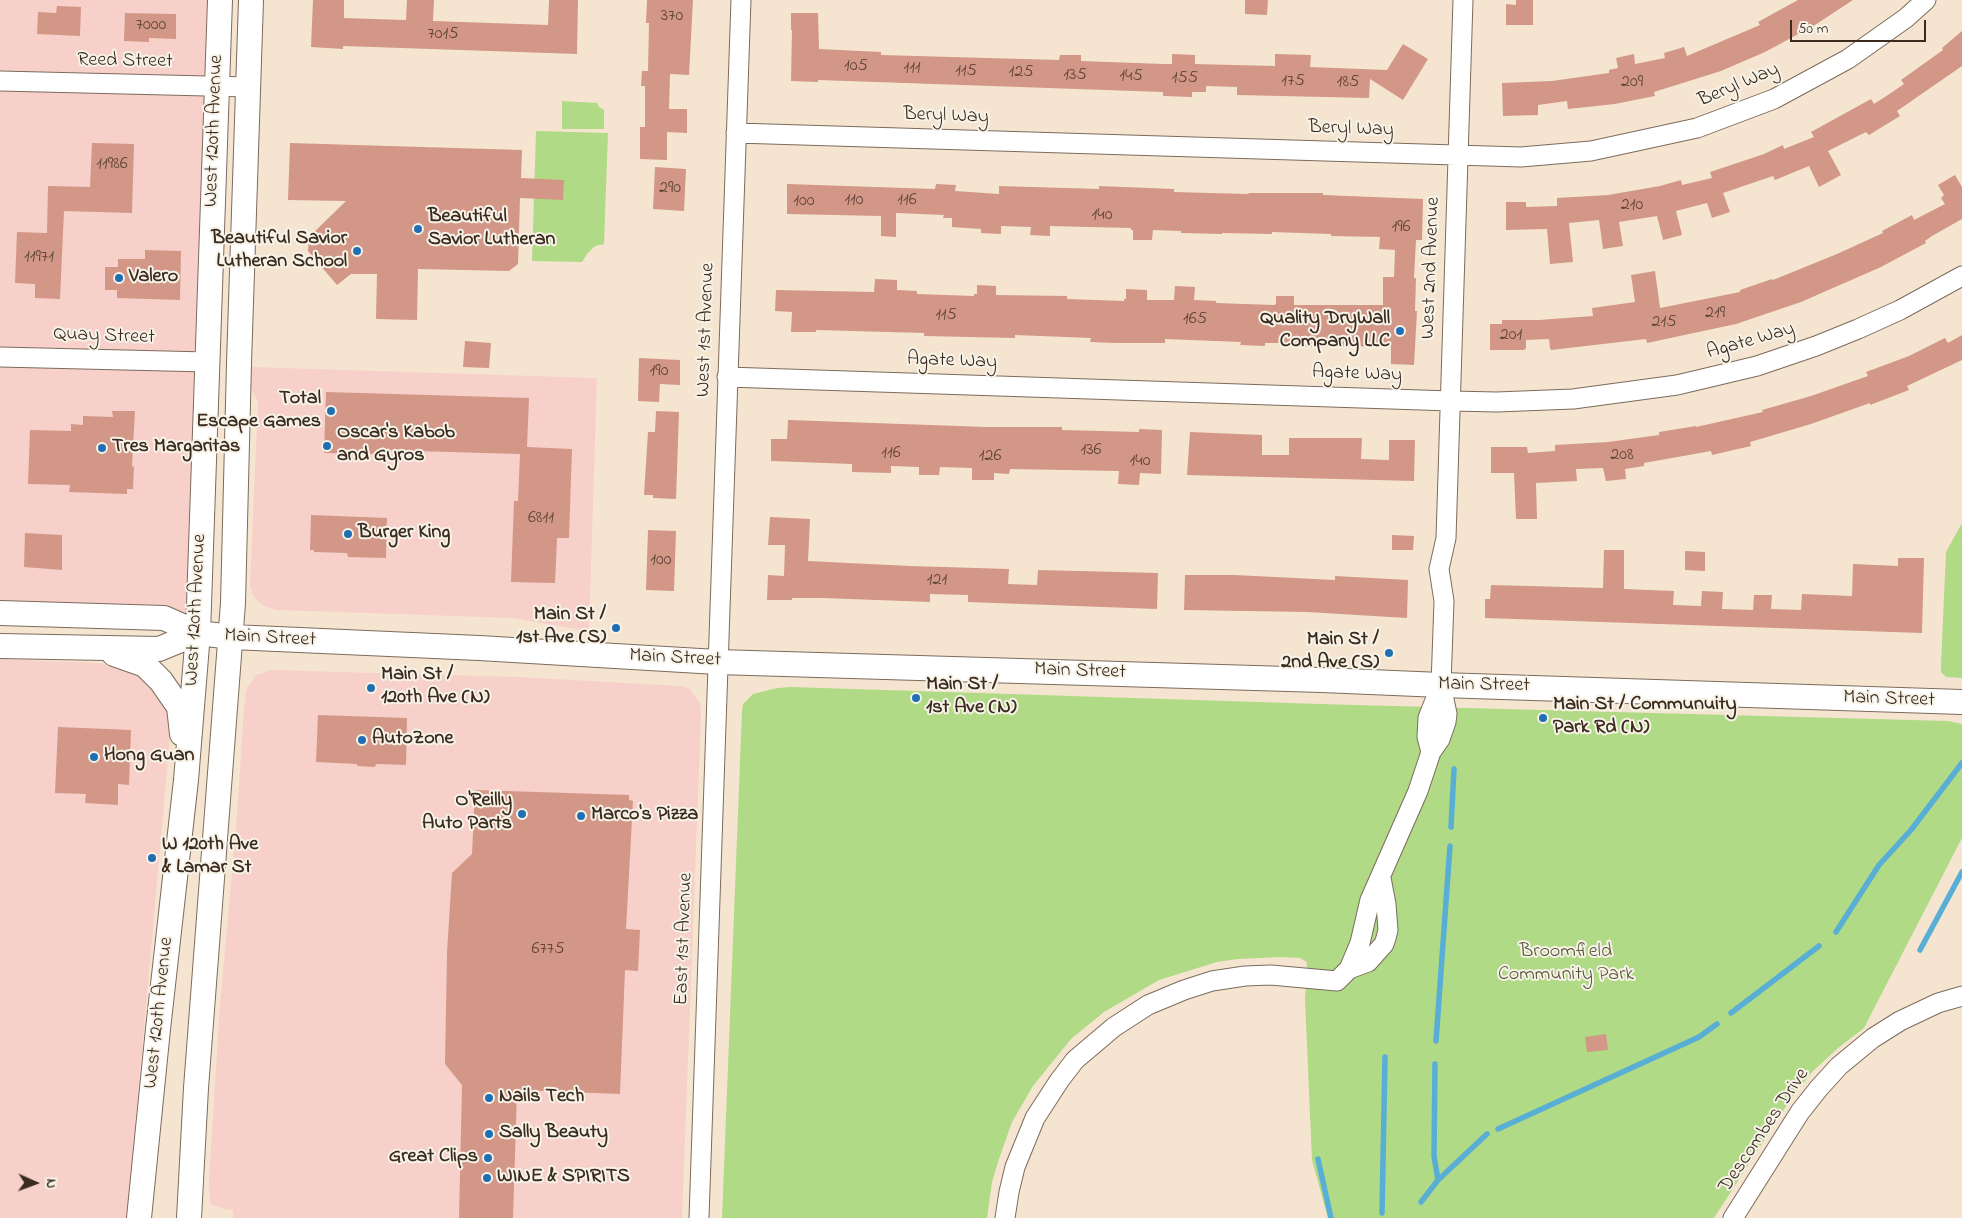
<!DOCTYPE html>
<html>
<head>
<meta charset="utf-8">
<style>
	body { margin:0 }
	#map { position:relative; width:1962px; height:1218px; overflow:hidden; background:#f5e5d0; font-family:"Indie Flower",sans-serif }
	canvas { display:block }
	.north { position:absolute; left:10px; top:1158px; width:50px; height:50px; -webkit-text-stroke:4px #f7f3e8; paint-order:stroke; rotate:92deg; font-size:14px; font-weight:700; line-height:20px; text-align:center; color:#3b2a1e }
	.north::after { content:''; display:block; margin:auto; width:18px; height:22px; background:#3b2a1e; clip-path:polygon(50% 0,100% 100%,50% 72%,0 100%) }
	.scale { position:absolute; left:1790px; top:20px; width:136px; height:22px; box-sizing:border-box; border:2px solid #3b2a1e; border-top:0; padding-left:6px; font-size:15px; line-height:18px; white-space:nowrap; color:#3b2a1e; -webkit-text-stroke:4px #f7f3e8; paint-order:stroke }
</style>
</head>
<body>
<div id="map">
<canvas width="1962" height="1218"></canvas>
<div class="north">N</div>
<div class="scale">50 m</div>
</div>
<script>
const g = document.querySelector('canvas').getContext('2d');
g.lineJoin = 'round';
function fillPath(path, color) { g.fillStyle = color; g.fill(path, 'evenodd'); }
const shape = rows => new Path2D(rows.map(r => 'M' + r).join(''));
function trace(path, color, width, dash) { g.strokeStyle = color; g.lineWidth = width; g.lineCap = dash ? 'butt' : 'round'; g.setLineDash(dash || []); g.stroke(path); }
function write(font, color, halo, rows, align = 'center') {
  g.font = font + ' "Indie Flower",sans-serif'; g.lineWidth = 4; g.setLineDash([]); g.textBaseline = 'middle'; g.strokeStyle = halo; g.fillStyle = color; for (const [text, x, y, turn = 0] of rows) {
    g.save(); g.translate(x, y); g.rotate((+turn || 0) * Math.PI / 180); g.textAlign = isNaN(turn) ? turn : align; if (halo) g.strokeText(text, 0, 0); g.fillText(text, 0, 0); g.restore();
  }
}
const built = shape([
	[0,0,220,0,198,614,0,606],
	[251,367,597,378,589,631,512,618,276,610,266,607,258,602,253,595,250,586,258,402,250,387],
	[0,659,98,663,125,667,136,671,168,705,170,737,127,1218,0,1218],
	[271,670,518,677,681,686,690,689,696,697,700,703,701,715,682,1218,233,1218,233,1210,224,1209,210,1204,209,1179,220,1005,236,829,244,708,246,690,256,675]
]);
const green = shape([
	[562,101,597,103,599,107,604,110,604,129,562,129],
	[536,131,608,133,604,244,595,246,587,254,582,262,532,261],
	[1962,523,1962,678,1946,677,1941,672,1941,664,1946,552],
	[792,687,1320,704,1948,721,1962,724,1962,838,1864,1028,1838,1048,1813,1071,1792,1097,1714,1218,1328,1218,1312,1160,1305,1000,1307,962,1300,958,1280,957,1238,959,1217,962,1159,980,1104,1012,1071,1039,1033,1086,1012,1122,998,1162,992,1182,987,1218,722,1218,742,711,743,704,753,694,777,688]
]);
const stream = shape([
	[1451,827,1454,769],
	[1836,932,1879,865,1911,830,1962,763],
	[1920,950,1962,872],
	[1731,1013,1819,946],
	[1436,1041,1450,846],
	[1435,1064,1434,1156,1438,1180],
	[1498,1129,1699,1037,1717,1024],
	[1318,1159,1331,1218],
	[1421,1202,1438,1180,1487,1134],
	[1382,1213,1385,1057]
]);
const building = shape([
	[313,0,344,0,344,18,406,20,407,0,434,0,433,21,548,25,549,0,578,0,577,54,343,46,343,49,311,47],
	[647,0,693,0,689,75,670,74,669,109,687,109,687,133,667,132,667,160,640,159,640,127,645,127,645,86,641,86,642,71,648,71,649,23,646,23],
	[1245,0,1268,0,1267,15,1245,14],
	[1516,0,1533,0,1533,25,1506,25,1506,4,1516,5],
	[1798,0,1853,0,1815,25,1765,52,1721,71,1654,92,1655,96,1615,104,1568,109,1567,101,1538,105,1538,115,1503,116,1502,83,1552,81,1609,73,1609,70,1618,68,1616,58,1634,54,1635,64,1665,58,1664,53,1684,47,1687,56,1760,25,1758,22],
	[57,6,81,7,80,36,37,34,38,12,56,13],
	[125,13,176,14,176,39,149,38,149,42,124,41],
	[791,13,818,13,819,49,881,52,881,55,1059,60,1060,55,1081,55,1081,61,1164,64,1172,64,1172,54,1195,55,1195,64,1275,66,1275,54,1311,55,1310,67,1387,70,1403,44,1428,59,1403,100,1370,79,1369,98,1237,95,1237,87,1206,86,1206,92,1192,92,1192,97,1163,96,1163,92,1106,90,818,80,818,82,791,81,792,30,791,30],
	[1962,31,1962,66,1897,111,1900,116,1869,135,1866,132,1828,151,1841,175,1819,187,1809,166,1775,180,1773,176,1723,193,1730,212,1712,218,1707,203,1676,211,1682,235,1663,240,1657,216,1619,222,1623,246,1603,249,1599,220,1569,223,1573,262,1550,264,1547,229,1506,230,1506,202,1526,202,1526,207,1557,206,1557,198,1608,195,1660,186,1681,180,1682,185,1712,178,1710,172,1764,154,1783,145,1784,149,1814,137,1811,132,1871,99,1874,104,1891,93,1904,84,1901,80,1943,50,1942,48],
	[92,143,134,144,132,213,64,211,60,299,35,298,35,284,15,283,17,232,47,233,48,186,90,187],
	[290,143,522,150,521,178,564,180,563,200,520,198,518,264,509,271,418,269,417,320,376,319,377,274,351,274,337,285,308,251,309,237,346,201,288,200],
	[655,167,686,169,684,211,653,209],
	[1955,175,1962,187,1962,219,1932,236,1925,241,1926,243,1881,267,1801,302,1736,324,1647,343,1646,339,1551,350,1550,348,1549,339,1526,340,1526,348,1524,350,1490,350,1490,324,1502,324,1502,320,1539,320,1593,316,1592,308,1635,302,1631,275,1655,271,1660,308,1740,292,1740,290,1772,279,1773,280,1837,254,1883,233,1882,231,1912,215,1914,220,1945,204,1941,198,1944,195,1938,185],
	[787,184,935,189,936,184,956,185,955,191,999,194,999,186,1099,189,1099,186,1174,189,1174,192,1248,194,1249,193,1323,193,1323,195,1423,199,1422,240,1416,240,1414,278,1416,278,1415,311,1417,311,1414,365,1391,364,1391,346,1315,347,1291,346,1291,343,1265,343,1265,346,1240,345,1241,342,1165,339,1165,343,1115,343,1090,342,1091,338,1015,335,1015,338,924,336,924,333,816,330,816,332,791,332,792,312,775,311,776,290,874,292,875,279,897,280,897,290,917,291,917,294,974,296,974,294,977,294,977,285,996,286,996,295,1067,296,1067,299,1124,301,1124,299,1126,299,1126,289,1147,290,1147,300,1174,300,1175,286,1195,287,1194,300,1216,301,1216,303,1274,305,1276,304,1276,296,1294,296,1294,305,1383,305,1383,277,1394,277,1395,250,1379,249,1380,237,1331,236,1331,234,1272,232,1272,234,1222,233,1222,234,1181,233,1181,231,1153,230,1152,240,1133,240,1133,230,1131,230,1131,228,1050,226,1050,236,1030,235,1031,227,1001,226,1001,234,981,233,981,229,952,227,952,218,943,218,944,215,896,213,896,237,881,236,881,216,787,214],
	[145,250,181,251,180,300,117,298,117,290,105,290,105,267,118,267,118,259,145,259],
	[1962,335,1962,360,1907,386,1909,390,1870,405,1870,403,1811,424,1750,442,1751,446,1712,455,1711,451,1644,463,1644,466,1625,469,1626,479,1606,481,1603,468,1576,469,1577,481,1536,483,1537,519,1516,519,1514,473,1491,473,1491,447,1527,447,1528,453,1555,451,1555,445,1608,442,1659,435,1659,432,1696,426,1696,427,1763,412,1762,410,1811,396,1868,376,1866,372,1909,356,1945,338,1948,343],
	[465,341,491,343,489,368,463,367],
	[639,358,680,360,680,385,660,384,659,402,638,401],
	[326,392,529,398,527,447,572,449,569,538,557,538,555,583,511,582,514,501,518,501,520,454,381,450,381,454,324,453],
	[112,411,135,411,132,466,134,467,133,489,127,489,127,494,69,492,70,485,28,484,30,430,71,431,71,424,83,425,83,416,113,417],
	[656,411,679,412,676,499,653,498,653,495,644,495,648,432,655,432],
	[788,420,987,427,1062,427,1062,430,1139,432,1139,429,1162,430,1161,474,1140,473,1139,485,1118,484,1119,471,1010,469,1009,474,994,473,994,480,972,480,972,468,940,467,939,475,919,475,919,467,891,466,891,473,852,472,852,464,771,461,771,439,787,439],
	[1190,432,1262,435,1262,455,1289,455,1289,438,1362,438,1361,459,1389,460,1389,440,1415,440,1414,481,1187,475],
	[311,515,387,518,386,558,348,557,347,553,314,552,314,550,310,550],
	[770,517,810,519,808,561,910,566,1009,569,1008,584,1037,585,1038,570,1158,573,1157,609,968,602,968,595,930,594,930,602,823,598,792,598,792,600,767,600,768,575,784,576,785,545,768,545],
	[648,530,676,531,674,591,646,590],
	[25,533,62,535,62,570,24,567],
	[1392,535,1414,536,1413,550,1392,550],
	[1604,550,1624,550,1624,589,1674,591,1673,605,1701,606,1702,591,1723,592,1722,609,1753,610,1754,595,1772,595,1771,609,1801,610,1802,594,1852,596,1853,564,1898,566,1898,558,1924,558,1922,633,1485,618,1485,599,1490,599,1491,585,1603,588],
	[1685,551,1705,552,1705,571,1685,570],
	[1185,575,1235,575,1335,580,1335,576,1408,580,1407,618,1307,612,1184,610],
	[318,715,407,718,406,765,376,764,375,767,357,766,357,764,316,762],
	[58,727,131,730,129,785,118,784,118,805,85,803,86,794,55,793],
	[475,790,629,795,629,800,633,801,626,929,640,930,638,971,625,970,620,1094,517,1090,513,1218,459,1218,462,1085,445,1064,447,953,452,873,472,854],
	[1606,1034,1608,1050,1587,1052,1585,1037]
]);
const minor = shape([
	[0,81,248,87],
	[736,133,1521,157,1591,151,1697,128,1774,99,1848,59,1906,18,1926,0],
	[0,357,207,362],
	[727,377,1451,401,1497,402,1573,399,1677,385,1757,366,1816,346,1858,329,1900,310,1962,276],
	[1431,752,1427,737,1428,718,1441,685],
	[1349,969,1368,962,1384,944,1386,938,1388,930,1386,904,1381,878],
	[699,1218,741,0],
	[1005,1218,1009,1192,1015,1167,1035,1118,1059,1081,1075,1060,1114,1027,1148,1005,1184,990,1212,981,1245,976,1271,975,1337,981,1349,969,1360,943,1370,900,1418,791,1431,752,1440,739,1446,722,1447,714,1441,685,1444,601,1439,569,1446,538,1463,0],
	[1733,1218,1800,1112,1819,1088,1839,1066,1873,1038,1900,1021,1938,1003,1962,996]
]);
const major = shape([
	[0,613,164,618,198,633,232,637,479,648,717,662,1322,680,1441,685,1962,702],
	[0,646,159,649,198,633],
	[114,654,145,665,161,681,179,707,182,734],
	[139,1218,158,1029,186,780,198,633,220,0],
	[189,1218,196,1088,233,603,239,363,251,0]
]);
const markers = [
	[418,229,5,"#1f6fb2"],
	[357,251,5,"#1f6fb2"],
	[119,278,5,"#1f6fb2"],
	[1400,331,5,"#1f6fb2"],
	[331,411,5,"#1f6fb2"],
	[327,446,5,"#1f6fb2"],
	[102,448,5,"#1f6fb2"],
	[348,534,5,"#1f6fb2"],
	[616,628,5,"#1f6fb2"],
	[1389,653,5,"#1f6fb2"],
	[371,688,5,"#1f6fb2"],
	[916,698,5,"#1f6fb2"],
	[1543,718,5,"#1f6fb2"],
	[362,740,5,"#1f6fb2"],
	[94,757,5,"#1f6fb2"],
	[522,814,5,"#1f6fb2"],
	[581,816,5,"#1f6fb2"],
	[152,858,5,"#1f6fb2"],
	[489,1098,5,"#1f6fb2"],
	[489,1134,5,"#1f6fb2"],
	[488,1158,5,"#1f6fb2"],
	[487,1178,5,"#1f6fb2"]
];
const numberNames = [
	["370",672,17],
	["7000",151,26],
	["7015",443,35],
	["105",856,67],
	["111",912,69],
	["115",966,72],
	["125",1021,73],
	["135",1075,76],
	["145",1131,77],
	["155",1185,79],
	["175",1293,82],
	["185",1348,83],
	["209",1632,83],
	["11986",112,165],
	["290",670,189],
	["110",854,201],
	["116",907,201],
	["100",804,202],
	["210",1632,206],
	["140",1102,216],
	["196",1401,228],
	["11971",39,258],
	["219",1715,314],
	["115",946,316],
	["165",1195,320],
	["215",1664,323],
	["201",1511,336],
	["190",659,372],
	["136",1091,451],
	["116",891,454],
	["208",1622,456],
	["126",990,457],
	["140",1140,462],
	["6811",541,519],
	["100",661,561],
	["121",937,581],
	["6775",548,950]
];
const streetNames = [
	["Reed Street",125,62,1],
	["Beryl Way",1739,86,-23],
	["Beryl Way",946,117,2],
	["Beryl Way",1351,130,2],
	["West 120th Avenue",215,131,-88],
	["West 2nd Avenue",1432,268,-88],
	["West 1st Avenue",707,330,-88],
	["Quay Street",104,337,2],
	["Agate Way",1751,342,-16],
	["Agate Way",952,362,2],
	["Agate Way",1357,375,2],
	["West 120th Avenue",197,610,-87],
	["Main Street",270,639,3],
	["Main Street",675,659,3],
	["Main Street",1080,672,2],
	["Main Street",1484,686,1],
	["Main Street",1889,700,2],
	["East 1st Avenue",685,939,-88],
	["West 120th Avenue",160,1013,-84],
	["Descombes Drive",1765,1131,-56]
];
const poiNames = [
	["Beautiful",428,218],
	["Savior Lutheran",428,241],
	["Beautiful Savior",347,240,"right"],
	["Lutheran School",347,263,"right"],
	["Valero",129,278],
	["Quality DryWall",1390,320,"right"],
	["Company LLC",1390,343,"right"],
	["Total",321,400,"right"],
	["Escape Games",321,423,"right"],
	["Oscar's Kabob",337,434],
	["and Gyros",337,457],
	["Tres Margaritas",112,448],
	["Burger King",358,534],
	["Main St /",606,616,"right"],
	["1st Ave (S)",606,639,"right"],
	["Main St /",1379,641,"right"],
	["2nd Ave (S)",1379,664,"right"],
	["Main St /",381,676],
	["120th Ave (N)",381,699],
	["Main St /",926,686],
	["1st Ave (N)",926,709],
	["Main St / Communuity",1553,706],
	["Park Rd (N)",1553,729],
	["AutoZone",372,740],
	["Hong Guan",104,757],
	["O'Reilly",512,802,"right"],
	["Auto Parts",512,825,"right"],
	["Marco's Pizza",591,816],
	["W 120th Ave",162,846],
	["& Lamar St",162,869],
	["Nails Tech",499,1098],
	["Sally Beauty",499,1134],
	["Great Clips",478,1158,"right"],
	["WINE & SPIRITS",497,1178]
];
const parkNames = [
	["Broomfield",1566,953],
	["Community Park",1566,976]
];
fillPath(built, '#f7d0ca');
fillPath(green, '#b0da85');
trace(stream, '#58aed5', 5.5);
fillPath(building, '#d29786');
trace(minor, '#7c6b5c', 21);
trace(major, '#7c6b5c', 26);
trace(minor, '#fff', 19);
trace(major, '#fff', 24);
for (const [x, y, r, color] of markers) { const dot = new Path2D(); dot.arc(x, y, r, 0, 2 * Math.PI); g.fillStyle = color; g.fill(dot); trace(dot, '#f7f3e8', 2); }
write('18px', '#614538', null, numberNames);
write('20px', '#3b2a1e', '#f7f3e8', streetNames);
write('bold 20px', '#3b2a1e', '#f7f3e8', poiNames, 'left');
write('20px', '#585638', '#f7f3e8', parkNames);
</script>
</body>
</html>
